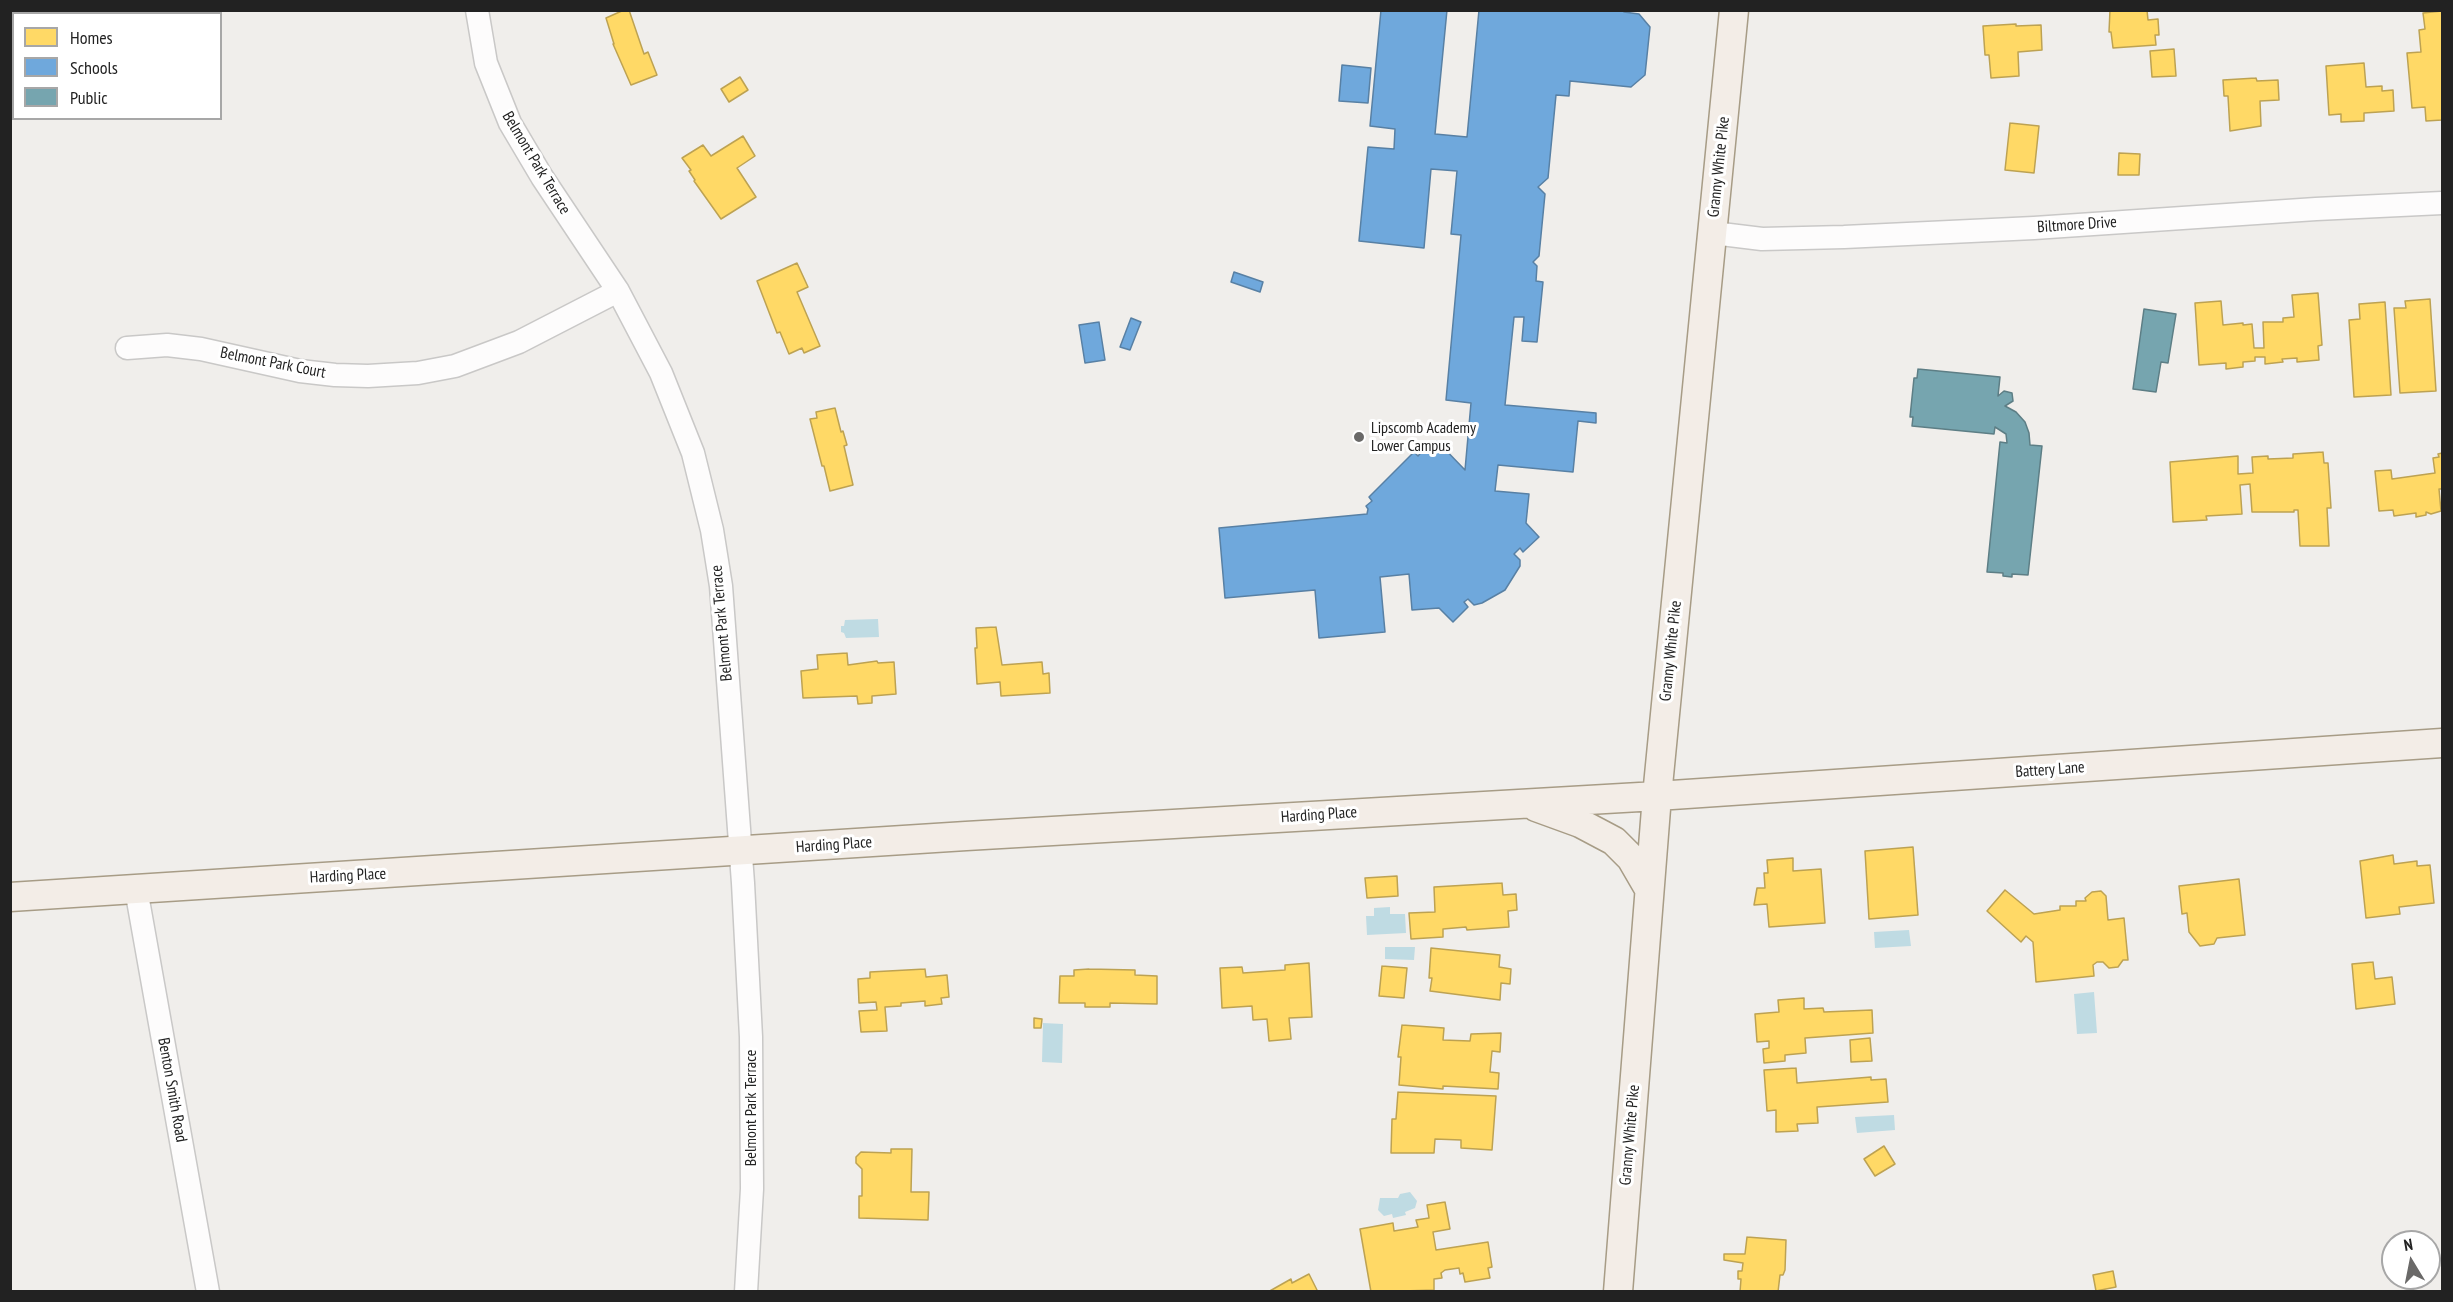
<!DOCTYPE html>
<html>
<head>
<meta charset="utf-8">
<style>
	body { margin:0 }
	#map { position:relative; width:2453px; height:1302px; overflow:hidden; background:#f0eeeb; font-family:"PT Sans Narrow",sans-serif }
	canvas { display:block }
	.frame { position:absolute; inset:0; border:12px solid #222; pointer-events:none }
	.legend { position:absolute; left:12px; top:12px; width:210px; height:108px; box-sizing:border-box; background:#fff; border:2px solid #a7a7a7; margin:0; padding:8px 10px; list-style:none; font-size:18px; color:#222 }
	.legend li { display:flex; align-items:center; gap:12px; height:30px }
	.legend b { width:30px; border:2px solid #a7a7a7 }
	.north { position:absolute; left:2381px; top:1230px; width:60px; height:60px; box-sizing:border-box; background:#fff; border:2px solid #a7a7a7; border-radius:50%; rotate:350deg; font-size:16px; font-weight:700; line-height:24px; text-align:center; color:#222 }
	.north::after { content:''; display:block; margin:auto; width:21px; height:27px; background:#6a6968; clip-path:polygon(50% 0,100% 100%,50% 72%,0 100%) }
</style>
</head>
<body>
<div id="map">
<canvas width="2453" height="1302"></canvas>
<div class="frame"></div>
<ul class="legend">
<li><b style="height:16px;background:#ffd966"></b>Homes</li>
<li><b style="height:16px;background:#6fa8dc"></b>Schools</li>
<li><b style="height:16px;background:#76a5af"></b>Public</li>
</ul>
<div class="north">N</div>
</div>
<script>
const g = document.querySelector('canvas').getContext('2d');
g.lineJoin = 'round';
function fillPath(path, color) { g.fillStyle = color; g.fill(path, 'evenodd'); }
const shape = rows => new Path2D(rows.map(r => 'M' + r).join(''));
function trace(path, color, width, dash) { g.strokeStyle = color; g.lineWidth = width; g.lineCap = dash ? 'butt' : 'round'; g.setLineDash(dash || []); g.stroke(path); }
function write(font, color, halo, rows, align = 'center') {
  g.font = font + ' "PT Sans Narrow",sans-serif'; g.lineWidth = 6; g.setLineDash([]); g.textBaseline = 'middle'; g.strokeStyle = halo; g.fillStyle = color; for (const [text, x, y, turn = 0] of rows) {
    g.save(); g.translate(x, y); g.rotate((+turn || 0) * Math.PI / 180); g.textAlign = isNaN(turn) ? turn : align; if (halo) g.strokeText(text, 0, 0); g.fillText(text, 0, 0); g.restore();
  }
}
const water = shape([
	[878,619,879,637,846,638,844,633,841,632,841,626,844,626,845,620],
	[1390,907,1390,914,1405,914,1406,933,1367,935,1366,916,1374,916,1374,908],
	[1909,930,1911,946,1875,948,1874,932],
	[1385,947,1415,947,1414,960,1385,959],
	[2094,992,2097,1033,2077,1034,2074,994],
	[1043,1023,1063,1024,1062,1063,1042,1062],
	[1894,1115,1895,1130,1857,1133,1855,1117],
	[1410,1192,1417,1201,1415,1208,1405,1212,1406,1215,1393,1218,1392,1214,1384,1216,1378,1210,1380,1198,1398,1198,1400,1194]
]);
const homes = shape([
	[624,10,629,10,644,54,648,52,657,75,631,85,613,44,614,44,606,18,624,10],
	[2110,10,2147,10,2148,20,2158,19,2159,35,2155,35,2156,45,2113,48,2111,32,2109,32,2110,10],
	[2442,11,2442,120,2426,121,2425,107,2412,108,2407,53,2421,52,2419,30,2425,29,2423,13,2442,11],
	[2016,24,2016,26,2041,25,2042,50,2018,52,2019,76,1991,78,1989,55,1985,55,1983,26,2016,24],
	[2174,49,2176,76,2152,77,2150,51,2174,49],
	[2364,63,2366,87,2382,86,2382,91,2393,90,2394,111,2364,113,2364,121,2341,122,2341,114,2329,115,2326,66,2364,63],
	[740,77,748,90,729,102,721,89,740,77],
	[2256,78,2257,81,2278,80,2279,100,2260,101,2261,126,2230,131,2228,96,2224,96,2223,80,2256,78],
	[2010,123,2039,126,2034,173,2005,170,2010,123],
	[743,136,755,156,737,168,756,197,721,219,694,181,695,180,689,171,691,170,682,158,703,145,711,156,743,136],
	[2119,153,2140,154,2139,175,2118,175,2119,153],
	[797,263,808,287,797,292,820,346,804,353,802,348,789,354,780,332,777,333,757,281,797,263],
	[2318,293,2322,345,2318,346,2319,360,2297,362,2297,358,2282,359,2283,362,2265,364,2265,357,2255,357,2255,361,2243,362,2243,367,2226,369,2226,363,2199,365,2195,303,2221,301,2223,325,2243,323,2243,325,2252,324,2254,348,2264,348,2263,322,2283,322,2283,318,2294,317,2292,295,2318,293],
	[2430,299,2436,391,2400,393,2394,308,2406,308,2405,301,2430,299],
	[2385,302,2391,395,2354,397,2349,320,2360,319,2359,304,2385,302],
	[835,408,841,432,843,431,847,445,844,446,853,485,830,491,824,466,822,466,810,419,817,418,816,412,835,408],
	[2323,452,2324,463,2328,463,2331,508,2327,508,2329,546,2300,546,2298,510,2294,510,2294,512,2252,512,2250,484,2240,485,2242,514,2206,516,2207,520,2173,522,2170,462,2238,456,2238,474,2253,473,2252,457,2268,456,2268,459,2293,458,2293,454,2323,452],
	[2442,453,2442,489,2439,489,2441,511,2431,514,2426,512,2426,515,2416,517,2416,513,2394,516,2393,510,2379,511,2375,471,2391,470,2392,479,2435,473,2433,458,2439,457,2438,454,2442,453],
	[996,627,1002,665,1042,662,1043,674,1049,673,1050,693,1001,696,1000,682,977,684,975,648,977,648,976,628,996,627],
	[847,653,848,665,877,661,878,663,894,662,896,694,872,696,872,703,858,704,857,696,803,698,801,671,818,669,817,655,847,653],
	[1913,847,1918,915,1869,919,1865,851,1913,847],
	[2393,855,2394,864,2417,861,2417,866,2430,865,2434,903,2399,907,2400,914,2366,918,2360,861,2393,855],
	[1793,858,1793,871,1821,869,1825,923,1769,927,1767,904,1754,905,1757,888,1765,888,1764,873,1768,873,1767,860,1793,858],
	[1397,876,1398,896,1367,898,1365,878,1397,876],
	[2239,879,2245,935,2217,938,2214,944,2200,946,2189,932,2187,913,2182,914,2179,886,2239,879],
	[1502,883,1503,895,1516,894,1517,910,1508,911,1509,927,1467,930,1466,927,1443,929,1443,937,1411,939,1409,913,1435,912,1434,887,1502,883],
	[2005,890,2034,914,2060,910,2060,906,2076,906,2076,901,2086,901,2085,898,2092,892,2101,891,2106,896,2108,920,2124,918,2128,960,2123,960,2118,967,2109,968,2103,962,2097,962,2093,965,2094,976,2036,982,2033,942,2026,936,2021,942,1987,911,2005,890],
	[1431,948,1500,955,1499,967,1511,969,1510,984,1501,983,1500,1000,1430,991,1432,978,1429,978,1431,948],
	[2373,962,2375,979,2392,977,2395,1004,2356,1009,2352,964,2373,962],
	[1309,963,1312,1017,1289,1018,1291,1039,1269,1041,1267,1019,1253,1020,1252,1006,1222,1008,1220,968,1242,967,1243,973,1285,970,1285,965,1309,963],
	[1382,966,1407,968,1404,998,1379,996,1382,966],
	[925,969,926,977,947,975,949,997,941,998,942,1004,925,1006,925,1001,901,1003,901,1006,885,1007,887,1031,861,1032,859,1011,877,1010,876,1002,859,1003,858,979,870,978,870,972,925,969],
	[1089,969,1135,970,1135,975,1157,976,1157,1004,1110,1003,1110,1007,1085,1007,1085,1003,1059,1003,1060,976,1074,976,1074,970,1089,969],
	[1804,998,1804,1009,1823,1008,1824,1012,1872,1010,1873,1033,1805,1038,1806,1053,1785,1055,1785,1061,1764,1063,1763,1049,1769,1048,1769,1041,1757,1042,1755,1014,1779,1012,1778,1000,1804,998],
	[1034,1018,1042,1019,1041,1028,1034,1028,1034,1018],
	[1402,1025,1444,1028,1443,1040,1470,1041,1471,1034,1501,1033,1500,1052,1492,1051,1490,1072,1499,1073,1498,1089,1443,1086,1443,1089,1399,1085,1401,1057,1398,1057,1402,1025],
	[1870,1038,1872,1061,1851,1062,1850,1040,1870,1038],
	[1796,1068,1797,1083,1871,1077,1871,1080,1886,1079,1888,1102,1817,1107,1818,1123,1797,1124,1798,1131,1776,1132,1776,1110,1767,1111,1764,1070,1796,1068],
	[1398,1092,1496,1096,1492,1150,1461,1148,1461,1140,1435,1139,1434,1153,1391,1153,1392,1119,1396,1119,1398,1092],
	[1884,1146,1895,1164,1875,1176,1864,1159,1884,1146],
	[891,1149,912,1149,911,1192,929,1192,928,1220,859,1218,859,1196,862,1196,862,1169,856,1163,856,1157,861,1152,891,1153,891,1149],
	[1445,1202,1450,1229,1433,1232,1436,1250,1488,1242,1492,1267,1488,1268,1490,1278,1465,1282,1463,1273,1460,1274,1459,1268,1445,1270,1441,1273,1442,1278,1434,1279,1434,1290,1371,1292,1360,1229,1393,1223,1394,1231,1418,1227,1416,1220,1429,1218,1427,1205,1445,1202],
	[1747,1237,1786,1240,1785,1270,1783,1275,1780,1275,1778,1292,1740,1292,1741,1279,1738,1279,1738,1271,1742,1271,1743,1263,1724,1260,1724,1254,1745,1254,1747,1237],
	[2113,1271,2116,1287,2096,1291,2093,1275,2113,1271],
	[1309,1274,1318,1292,1268,1292,1291,1279,1292,1283,1309,1274]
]);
const schools = shape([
	[1381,10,1447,10,1435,134,1467,137,1479,10,1625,10,1624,12,1639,14,1650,27,1645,75,1631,87,1570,81,1569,96,1556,95,1548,178,1538,187,1545,194,1539,256,1533,262,1537,266,1536,281,1543,282,1537,342,1522,341,1524,317,1514,317,1505,405,1596,413,1596,423,1578,421,1573,472,1498,465,1495,491,1529,494,1526,523,1539,537,1523,552,1520,548,1514,554,1520,560,1520,566,1505,590,1482,603,1474,605,1468,599,1464,602,1468,607,1453,622,1439,608,1412,610,1409,574,1380,577,1385,632,1319,638,1315,590,1225,598,1219,528,1367,514,1368,509,1366,506,1372,501,1369,497,1414,452,1418,456,1425,448,1428,451,1437,441,1465,470,1471,403,1446,400,1461,235,1451,234,1457,171,1431,169,1424,248,1359,241,1368,147,1394,149,1395,129,1370,126,1381,10],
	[1342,65,1371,68,1368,103,1339,101,1342,65],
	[1234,272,1263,282,1260,292,1231,282,1234,272],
	[1131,318,1141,322,1130,350,1120,347,1131,318],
	[1099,322,1105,360,1085,363,1079,325,1099,322]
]);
const public = shape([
	[2144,309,2176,314,2168,363,2161,362,2156,392,2133,389,2144,309],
	[1918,369,2000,377,1998,396,2004,391,2012,393,2013,401,2005,406,2016,412,2025,422,2029,433,2030,445,2042,446,2028,575,2012,574,2012,577,2003,576,2003,573,1987,572,2000,442,2007,443,2006,434,1995,427,1994,434,1912,426,1913,417,1910,417,1914,378,1917,378,1918,369]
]);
const minor = shape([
	[477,10,486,63,510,123,542,177,618,291,661,373,693,453,712,530,721,586,743,883,751,1037,752,1189,746,1292],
	[1713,233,1762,239,1844,237,2034,228,2316,209,2442,203],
	[127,348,167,345,201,349,300,371,335,375,368,376,418,373,455,366,519,342,618,291],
	[136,889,208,1292]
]);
const major = shape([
	[1536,807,1580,823,1614,841,1631,858,1649,889],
	[10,897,966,836,1657,796,2442,743],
	[1618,1292,1657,796,1734,10]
]);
const markers = [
	[1359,437,6,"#6a6968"]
];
const streetNames = [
	["Belmont Park Terrace",536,163,59],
	["Granny White Pike",1719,167,-84],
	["Biltmore Drive",2077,225,-4],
	["Belmont Park Court",273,363,11],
	["Belmont Park Terrace",722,623,-95],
	["Granny White Pike",1671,651,-84],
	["Battery Lane",2050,770,-4],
	["Harding Place",1319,815,-4],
	["Harding Place",834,845,-4],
	["Harding Place",348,876,-3],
	["Benton Smith Road",172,1090,80],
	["Belmont Park Terrace",751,1108,-90],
	["Granny White Pike",1630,1135,-85]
];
const poiNames = [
	["Lipscomb Academy",1371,428],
	["Lower Campus",1371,446]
];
fillPath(water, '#bfdbe3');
fillPath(homes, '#ffd966');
trace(homes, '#bda252', 1.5);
fillPath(schools, '#6fa8dc');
trace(schools, '#5880a4', 1.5);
fillPath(public, '#76a5af');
trace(public, '#5d7e85', 1.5);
trace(minor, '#c9c8c7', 25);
trace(major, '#a79c86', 31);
trace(minor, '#fdfcfc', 22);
trace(major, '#f3ede7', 28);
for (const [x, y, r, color] of markers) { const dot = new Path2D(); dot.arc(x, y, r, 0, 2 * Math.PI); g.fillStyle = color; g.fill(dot); trace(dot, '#fff', 2); }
write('16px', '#222', '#fff', streetNames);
write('16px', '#222', '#fff', poiNames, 'left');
</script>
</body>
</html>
